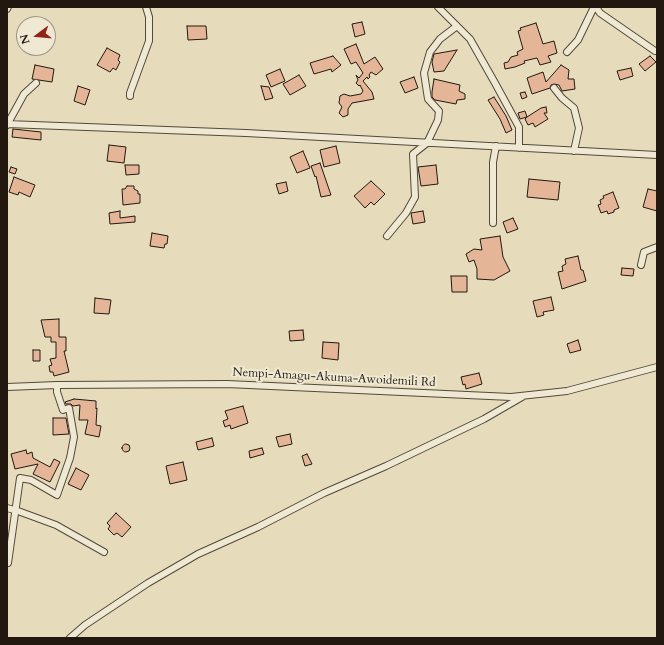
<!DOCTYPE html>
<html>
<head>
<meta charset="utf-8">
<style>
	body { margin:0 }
	#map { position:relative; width:664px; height:645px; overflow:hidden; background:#e6dcbb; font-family:Cardo,serif }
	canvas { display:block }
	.frame { position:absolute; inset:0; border:8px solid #221810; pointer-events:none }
	.north { position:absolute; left:16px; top:16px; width:40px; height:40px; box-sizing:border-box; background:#efe8d3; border:1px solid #9d9585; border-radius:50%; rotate:254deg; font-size:11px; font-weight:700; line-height:16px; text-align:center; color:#221810 }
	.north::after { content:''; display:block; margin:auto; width:14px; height:18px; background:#8f2418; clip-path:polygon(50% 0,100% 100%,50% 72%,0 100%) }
</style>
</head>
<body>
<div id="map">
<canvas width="664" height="645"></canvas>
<div class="frame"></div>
<div class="north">N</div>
</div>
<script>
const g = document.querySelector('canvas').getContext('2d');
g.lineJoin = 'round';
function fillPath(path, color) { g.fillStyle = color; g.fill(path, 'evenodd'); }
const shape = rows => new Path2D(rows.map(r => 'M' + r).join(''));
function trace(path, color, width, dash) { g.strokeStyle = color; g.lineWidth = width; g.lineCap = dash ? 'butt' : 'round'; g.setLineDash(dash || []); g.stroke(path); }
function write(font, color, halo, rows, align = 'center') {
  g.font = font + ' Cardo,serif'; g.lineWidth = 4; g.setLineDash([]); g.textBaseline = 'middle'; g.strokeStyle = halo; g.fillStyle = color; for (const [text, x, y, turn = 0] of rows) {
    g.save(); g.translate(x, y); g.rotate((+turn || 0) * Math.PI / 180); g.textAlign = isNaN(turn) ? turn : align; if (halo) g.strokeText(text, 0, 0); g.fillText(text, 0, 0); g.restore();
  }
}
const building = shape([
	[362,22,365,34,355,37,352,24,362,22],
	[536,23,543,44,554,41,557,53,548,56,551,62,540,65,537,58,524,61,525,63,515,67,505,69,504,63,508,62,511,57,518,55,517,52,523,49,518,31,521,30,520,28,536,23],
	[187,26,206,26,207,39,188,40,187,26],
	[356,44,364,64,375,57,383,69,376,75,371,72,369,75,370,77,368,79,367,77,363,81,372,92,374,99,352,103,348,109,348,115,343,117,339,113,342,107,339,103,340,96,344,94,350,96,361,94,363,91,360,85,359,86,356,83,358,80,356,75,359,78,363,73,356,62,351,64,344,49,356,44],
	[107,48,120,55,118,60,120,62,116,70,113,68,110,72,97,65,107,48],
	[457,50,444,71,434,72,432,62,434,54,457,50],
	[333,56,341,65,332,72,331,69,314,74,310,63,333,56],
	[650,56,656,62,645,71,639,64,650,56],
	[35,65,54,69,52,82,32,79,35,65],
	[561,65,569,70,568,79,574,79,575,89,562,91,559,85,554,84,551,85,550,88,532,94,527,78,543,72,546,82,561,65],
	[631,68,633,76,620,80,617,71,631,68],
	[280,69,285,81,271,87,266,75,280,69],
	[299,75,306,86,290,95,283,84,299,75],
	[414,77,418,88,405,93,400,82,414,77],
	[434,79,460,85,459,91,465,94,465,99,457,100,456,104,435,100,432,97,432,92,434,79],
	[78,86,90,90,85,105,74,101,78,86],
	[261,86,269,87,273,98,265,100,261,86],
	[525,92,527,97,522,99,520,93,525,92],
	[494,97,506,116,512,130,506,133,500,119,488,100,494,97],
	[546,107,547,113,544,113,548,119,535,127,533,123,528,125,525,119,527,117,520,119,518,113,525,111,527,117,541,108,546,107],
	[13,129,41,132,41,140,12,137,13,129],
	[109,145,126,147,124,163,107,161,109,145],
	[336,146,340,163,324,167,320,150,336,146],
	[303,151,310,168,297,173,290,157,303,151],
	[320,163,331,195,321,197,316,176,315,177,311,166,320,163],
	[125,165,139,165,139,174,126,175,125,165],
	[436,165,438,184,421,186,418,167,436,165],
	[11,167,17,169,15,174,9,172,11,167],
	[14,177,35,185,30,197,19,192,18,195,9,192,14,177],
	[529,179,560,182,558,200,527,197,529,179],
	[371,181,385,194,374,205,371,202,365,208,354,196,371,181],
	[286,182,288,191,279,194,276,184,286,182],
	[127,186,134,186,134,189,138,191,138,194,140,194,140,203,123,205,122,189,125,189,127,186],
	[648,189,657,191,657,211,643,207,648,189],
	[613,192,619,208,614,210,614,212,608,214,607,211,601,213,598,205,601,204,600,200,604,198,603,196,613,192],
	[120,211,120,218,135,216,135,222,110,224,109,213,120,211],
	[423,211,425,222,413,224,411,213,423,211],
	[513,218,518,229,507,233,503,222,513,218],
	[152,233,168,236,167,244,165,244,164,248,150,246,152,233],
	[500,236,503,257,510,271,494,280,477,279,477,269,474,260,469,262,466,254,474,249,482,250,480,239,500,236],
	[578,256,581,270,583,270,586,281,562,289,558,272,563,271,562,266,566,264,565,259,578,256],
	[622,268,634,269,633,276,621,275,622,268],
	[451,276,467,276,467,292,452,292,451,276],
	[551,297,554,310,543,312,544,315,537,317,533,301,551,297],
	[95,298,111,300,109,314,94,313,95,298],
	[59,319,59,337,66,337,66,351,64,351,69,372,54,376,53,372,50,372,49,366,52,365,50,359,56,358,56,342,51,342,51,337,45,337,41,320,59,319],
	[303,330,304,340,290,341,289,331,303,330],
	[578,340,581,350,570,353,567,344,578,340],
	[323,342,339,343,338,360,322,358,323,342],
	[33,350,40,350,40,361,33,361,33,350],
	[479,373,482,384,466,389,465,384,463,385,461,377,479,373],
	[74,399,96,401,96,409,97,408,96,425,101,426,99,437,85,434,88,420,79,420,80,405,73,406,71,404,66,404,65,402,74,399],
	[243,406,248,423,231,429,230,425,225,427,223,421,228,419,225,411,243,406],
	[53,418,66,418,69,434,53,435,53,418],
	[290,434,292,444,279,447,276,437,290,434],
	[212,438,214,446,198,450,196,442,212,438],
	'122 448a4 4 0 1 1 8 0a4 4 0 1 1-8 0Z',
	[262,448,264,454,250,458,249,451,262,448],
	[26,450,27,454,32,452,33,458,50,467,54,459,60,462,50,482,33,474,38,464,15,469,11,454,26,450],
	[307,454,312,464,305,466,302,456,307,454],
	[183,462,187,480,170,484,166,466,183,462],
	[76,468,89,475,81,490,68,484,76,468],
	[116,513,131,527,122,537,117,533,114,535,108,529,110,526,107,523,116,513]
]);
const minor = shape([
	[438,7,470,39,495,83,519,127,519,148],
	[596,7,600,13,655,51,657,51],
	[7,9,8,7],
	[567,52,578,40,594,7],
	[554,88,562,98,574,108,579,128,574,151],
	[130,96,130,93,149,41,149,17,146,7],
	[7,124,246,133,657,155],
	[7,125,24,94,36,83],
	[493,223,493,162,496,146],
	[387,236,406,213,415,197,413,154,427,143,438,120,439,111,428,99,424,73,430,52,440,39,457,26],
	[641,265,644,252,657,247],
	[7,387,57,385,227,384,511,397,567,391,657,367],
	[7,508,18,511,56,525,104,552],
	[8,563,20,478,31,480,57,495,70,458,74,437,69,408,63,410,57,392,57,385],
	[70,638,85,625,148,583,198,554,258,527,324,493,386,466,484,419,522,397]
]);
const streetNames = [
	["Nempi-Amagu-Akuma-Awoidemili Rd",334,378,3]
];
fillPath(building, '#e5b597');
trace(building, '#221810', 1);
trace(minor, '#53493b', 8);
trace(minor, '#efe8d3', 6);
write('12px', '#221810', '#efe8d3', streetNames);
</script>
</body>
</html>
